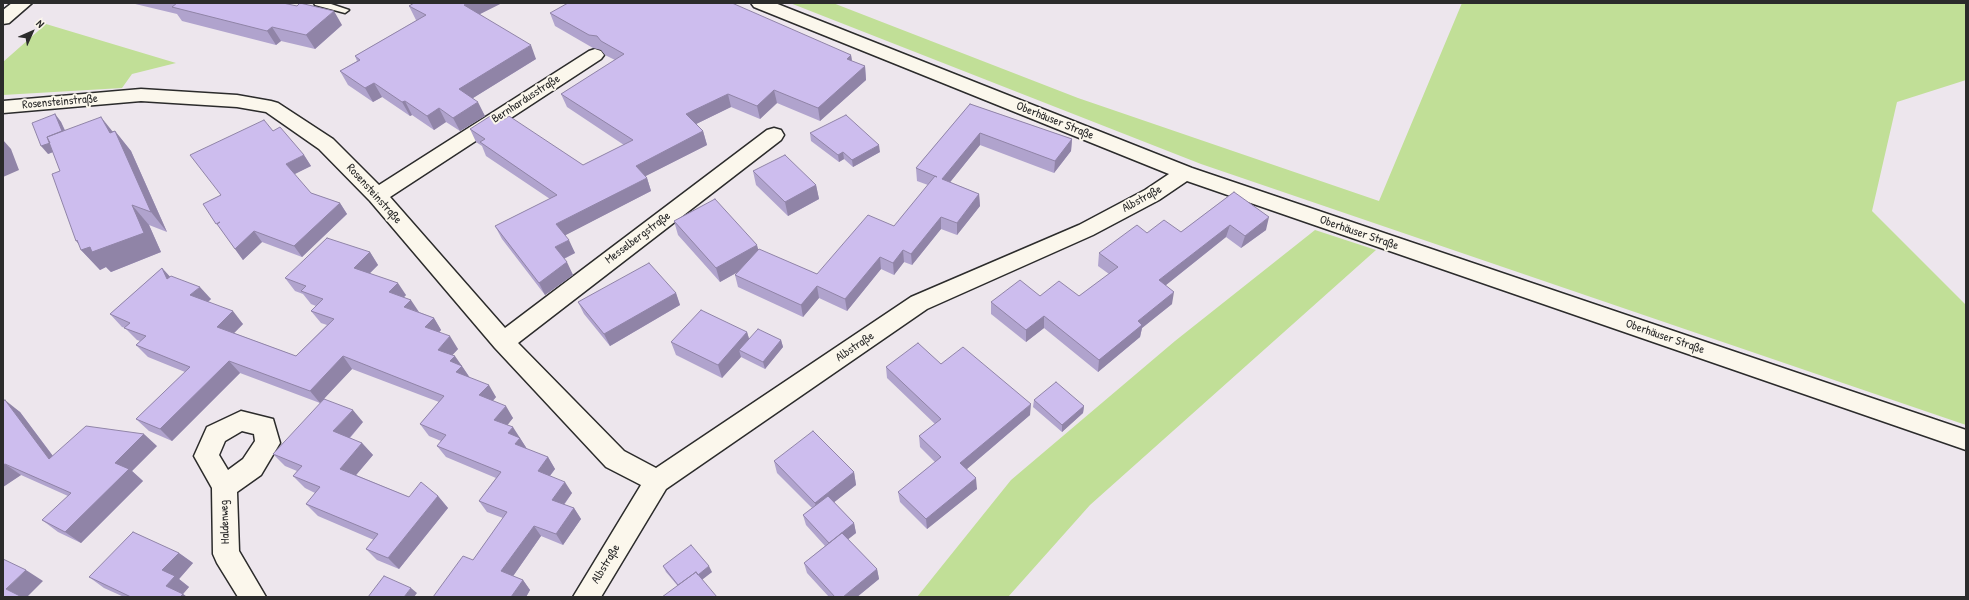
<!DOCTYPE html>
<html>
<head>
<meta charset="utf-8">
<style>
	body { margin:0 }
	#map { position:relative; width:1969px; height:600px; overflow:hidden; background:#ede6ed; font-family:"Patrick Hand",sans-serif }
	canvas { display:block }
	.frame { position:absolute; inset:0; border:4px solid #2b2b2b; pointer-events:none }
	.north { position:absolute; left:12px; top:12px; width:40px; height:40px; -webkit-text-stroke:3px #fbf7ec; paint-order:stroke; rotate:45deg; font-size:11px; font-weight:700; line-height:16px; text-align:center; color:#2b2b2b }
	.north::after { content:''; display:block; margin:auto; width:14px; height:18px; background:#2b2b2b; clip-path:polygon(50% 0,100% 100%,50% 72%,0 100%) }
</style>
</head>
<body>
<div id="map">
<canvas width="1969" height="600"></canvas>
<div class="frame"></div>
<div class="north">N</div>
</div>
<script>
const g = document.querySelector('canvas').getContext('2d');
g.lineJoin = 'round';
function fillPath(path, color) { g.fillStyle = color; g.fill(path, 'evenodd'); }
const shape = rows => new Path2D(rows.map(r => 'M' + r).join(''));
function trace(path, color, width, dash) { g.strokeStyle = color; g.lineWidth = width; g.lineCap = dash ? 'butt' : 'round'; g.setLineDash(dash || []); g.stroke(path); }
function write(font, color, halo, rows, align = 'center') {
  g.font = font + ' "Patrick Hand",sans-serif'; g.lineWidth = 4; g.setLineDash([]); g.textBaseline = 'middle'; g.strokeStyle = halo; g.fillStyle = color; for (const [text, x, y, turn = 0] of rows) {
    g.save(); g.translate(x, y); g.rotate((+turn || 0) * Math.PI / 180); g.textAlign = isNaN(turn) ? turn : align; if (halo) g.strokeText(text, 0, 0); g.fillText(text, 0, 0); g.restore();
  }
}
const green = shape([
	[790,3,833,3,1078,98,1379,201,1462,3,1966,3,1966,80,1897,102,1872,211,1966,305,1966,425,1201,164],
	[46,24,176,63,132,74,122,88,3,95,3,62],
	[1315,230,1376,250,1090,505,1008,597,917,597,1011,480,1175,341]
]);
const service = shape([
	[314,3,328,3,349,10,345,13,315,5,314,3]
]);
const minor = shape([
	[12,3,32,3,9,23,3,24,3,10,12,3],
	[751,3,775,3,1192,168,1966,430,1966,450,1187,181,1159,200,1093,235,927,309,666,489,601,597,573,597,641,485,606,467,495,348,370,201,319,149,266,112,237,107,141,101,3,113,3,101,141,89,237,95,271,101,278,103,333,139,379,185,589,51,595,49,601,51,604,55,601,59,390,197,505,328,767,130,774,128,781,130,784,135,781,140,518,343,624,451,656,468,911,297,1079,225,1145,190,1169,174,754,7,751,3],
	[241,411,273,419,280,443,261,475,237,492,239,551,266,597,238,597,217,563,213,554,212,488,194,456,207,427,241,411],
	[242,431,254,434,255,441,243,459,228,470,219,455,225,441,242,431]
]);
const wall = shape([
	[131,3,283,3,342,25,315,49,281,41,276,45,182,21,177,14],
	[414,3,502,3,480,14,536,59,473,98,485,116,460,131,446,122,434,130,412,115,410,116,382,97,373,102,348,85,340,71,357,61,355,56,417,20,416,20,409,6],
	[550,13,851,55,852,61,865,66,866,80,820,121,777,103,760,119,731,107,696,124,703,131,707,145,645,176,647,178,651,191,565,235,575,253,564,259,573,275,545,295,502,239,495,226,550,199,486,156,482,146,476,142,470,129,505,119,583,165,624,145,567,107,561,94,615,60,605,55,601,50,593,48,555,26],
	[970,104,1072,139,1071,151,1054,173,980,145,950,182,979,194,980,206,957,235,941,229,912,265,904,262,894,275,881,269,847,311,819,298,803,317,738,287,735,275,738,272,720,282,678,235,674,221,759,250,817,274,894,226,928,185,917,181,916,168],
	[55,114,61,122,65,130,113,131,115,131,131,151,167,232,149,225,161,252,111,272,106,267,100,270,81,250,60,171,53,152,48,154],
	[273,131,304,155,311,166,294,174,311,193,340,203,347,214,302,257,262,242,243,260,235,249,203,204,221,195],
	[810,133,880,152,853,167,844,159,839,162,811,141],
	[753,171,816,185,819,199,788,216,756,185],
	[1234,192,1266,230,1241,248,1226,237,1166,285,1172,304,1142,328,1140,337,1098,372,1044,328,1026,342,991,314,991,302,1040,296,1079,296,1109,274,1098,266,1099,253,1147,233,1181,232],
	[370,252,378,265,370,273,406,295,404,297,419,312,434,318,441,330,439,332,458,349,452,355,461,365,470,378,496,397,493,401,513,418,507,425,520,438,527,449,548,457,555,469,550,476,572,493,564,505,574,508,581,519,563,545,541,536,513,576,523,580,530,590,526,597,433,597,473,560,503,518,487,512,479,501,496,478,446,457,437,446,441,441,429,436,420,424,439,402,352,369,320,403,240,373,172,441,149,431,136,419,185,372,148,357,136,345,140,341,137,340,125,328,122,327,110,314,162,268,170,277,211,299,208,302,243,324,234,333,296,356,327,325,321,323,311,311,316,306,311,304,303,294,295,291,285,278],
	[676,293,680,305,610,346,584,314,578,302],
	[747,332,749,339,781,340,783,347,765,369,741,357,722,378,676,355,671,342],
	[941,364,1030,415,967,469,977,489,927,529,900,502,898,492,935,462,920,447,919,436,935,424,887,378,886,367],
	[1034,400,1084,406,1083,413,1062,432,1033,407],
	[3,401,20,412,53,456,157,446,132,471,143,481,81,543,58,532,42,520,68,496,21,475,3,487],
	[363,422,350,438,362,443,373,455,356,475,409,497,438,496,448,508,399,569,377,560,366,549,374,540,318,516,306,504,315,493,305,488,293,476,297,471,285,466,273,454],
	[774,461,854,472,856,485,834,502,854,523,856,533,848,539,877,569,879,579,857,597,829,597,807,573,804,563,825,546,806,525,803,515,812,508,777,473],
	[179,553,193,563,179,579,189,587,183,594,187,597,124,597,104,588,89,577],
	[663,566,712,572,702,579,677,585,666,572]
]);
const shadedWall = shape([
	[468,3,502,3,470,19,464,5],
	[334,11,342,25,315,49,306,35],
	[272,27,281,41,276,45,267,31],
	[531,45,536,59,465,103,459,89],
	[851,55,853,68,847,59],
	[865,66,866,80,820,121,818,108],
	[374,83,382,97,373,102,365,88],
	[774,90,777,103,760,119,757,106],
	[728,94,731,107,690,127,686,114],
	[405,101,412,115,410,116,402,102],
	[478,102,485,116,460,131,453,118],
	[439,108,446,122,434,130,427,116],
	[55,114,61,122,71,145,48,154,41,146],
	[101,117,117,137,115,131,131,151,167,232,151,212],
	[703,131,707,145,640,179,636,166],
	[980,133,980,145,943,191,942,179],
	[1072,139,1071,151,1054,173,1055,161],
	[3,140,11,149,19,170,3,177],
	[879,145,880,152,853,167,852,160],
	[843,152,844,159,839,162,838,155],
	[304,155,311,166,293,175,286,164],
	[647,178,651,191,562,237,556,224],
	[816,185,819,199,788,216,785,202],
	[979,194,980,206,957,235,957,223],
	[340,203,347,214,302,257,294,246],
	[132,205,149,225,161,252,111,272,106,267,100,270,81,250,83,249,76,241],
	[941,217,941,229,912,265,911,254],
	[1269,217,1266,230,1241,248,1245,236],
	[1230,225,1226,237,1156,293,1159,280],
	[254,231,262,242,243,260,235,249],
	[569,240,575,253,561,260,555,247],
	[757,245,761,259,720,282,716,268],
	[903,250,904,262,894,275,893,263],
	[370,252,378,265,363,280,354,268],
	[880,257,881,269,847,311,845,299],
	[567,262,573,275,545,295,539,283],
	[162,268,174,281,167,279],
	[398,283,406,295,397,304,389,292],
	[817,286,819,298,803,317,801,305],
	[200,287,211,299,201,308,190,295],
	[1174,292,1172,304,1142,328,1140,337,1098,372,1099,360,1138,321],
	[676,293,680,305,610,346,604,334],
	[411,300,419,312,404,307],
	[233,311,243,324,228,339,217,327],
	[1044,316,1044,328,1026,342,1026,330],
	[434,318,441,330,433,340,425,327],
	[747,332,751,345,739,350,741,357,722,378,718,365],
	[450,336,458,349,446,362,438,350],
	[781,340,783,347,765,369,763,362],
	[343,356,352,369,320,403,310,391],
	[455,356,462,366,470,378,456,372,450,361],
	[229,361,240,373,172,441,160,429],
	[489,385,496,397,487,407,479,395],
	[5,400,20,412,64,471,49,459],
	[1031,404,1030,415,961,474,960,463],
	[506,406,513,418,502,432,494,420],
	[1084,406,1083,413,1062,432,1062,425],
	[353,410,363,422,344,444,333,431],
	[513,427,527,449,515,444,508,433],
	[144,434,157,446,132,471,143,481,81,543,65,532,115,463],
	[362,443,373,455,351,481,340,469],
	[548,457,555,469,545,482,538,471],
	[5,464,21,475,3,487,3,465],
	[854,472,856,485,818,515,815,503],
	[976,478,977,489,927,529,926,519],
	[565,482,572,493,559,511,552,500],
	[438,496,448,508,399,569,388,558],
	[574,508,581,519,563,545,556,534],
	[854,523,856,533,831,553,829,543],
	[534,526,541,536,509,582,501,571],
	[179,553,193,563,179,579,189,587,183,594,187,597,180,597,166,586,162,570],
	[709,566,712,572,684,594,681,588],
	[877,569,879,579,857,597,843,597],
	[26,570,43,581,27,597,19,597,6,589],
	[523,580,530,590,526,597,511,597],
	[411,588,417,593,414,597,404,597]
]);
const building = shape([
	[177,3,283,3,297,6,300,3,334,11,306,35,272,27,267,31,172,7,177,3],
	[414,3,468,3,464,5,531,45,459,89,478,102,453,118,439,108,427,116,405,101,402,102,374,83,365,88,340,71,360,60,355,56,426,15,409,6,414,3],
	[568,3,732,3,851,55,847,59,865,66,818,108,774,90,757,106,728,94,686,114,703,131,636,166,647,178,556,224,569,240,555,247,567,262,539,283,495,226,557,195,480,142,485,139,470,129,495,113,505,119,509,116,583,165,633,140,561,94,624,54,601,41,597,36,589,35,550,13,568,3],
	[970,104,1072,139,1055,161,980,133,942,179,979,194,957,223,941,217,911,254,903,250,893,263,880,257,845,299,817,286,801,305,735,275,759,249,817,274,868,215,894,226,935,176,937,177,916,168,970,104],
	[55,114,62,131,47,137,50,143,41,146,32,123,55,114],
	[846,115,879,145,852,160,843,152,838,155,810,133,846,115],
	[101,117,110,133,115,131,151,212,132,205,144,233,92,252,90,247,81,250,77,240,76,241,52,174,60,171,47,137,101,117],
	[264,120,273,131,280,127,304,155,286,164,311,193,340,203,294,246,254,231,235,249,217,224,220,222,216,224,203,204,221,195,190,155,264,120],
	[785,155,816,185,785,202,753,171,785,155],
	[1234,192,1269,217,1245,236,1230,225,1159,280,1174,292,1138,321,1142,325,1099,360,1044,316,1026,330,991,302,1020,280,1040,296,1059,281,1079,296,1118,267,1099,253,1137,225,1147,233,1164,220,1181,232,1234,192],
	[715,199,757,245,716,268,674,221,715,199],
	[327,238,370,252,354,268,398,283,389,292,411,300,404,307,434,318,425,327,450,336,438,350,455,356,450,361,462,366,456,372,489,385,479,395,506,406,494,420,513,427,508,433,520,438,515,444,548,457,538,471,565,482,552,500,574,508,556,534,534,526,501,571,523,580,511,597,433,597,463,556,473,560,507,512,479,501,501,472,437,446,446,435,420,424,444,396,343,356,310,391,229,361,160,429,136,419,190,367,136,345,146,336,124,328,130,323,110,314,162,268,167,279,171,276,200,287,190,295,233,311,217,327,296,356,334,319,311,311,323,299,301,291,306,286,285,278,327,238],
	[649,263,676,293,604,334,578,302,649,263],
	[701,310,747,332,718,365,671,342,701,310],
	[758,329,781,340,763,362,739,350,758,329],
	[918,343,941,364,963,347,1031,404,960,463,976,478,926,519,898,492,941,457,919,436,941,419,886,367,918,343],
	[1056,382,1084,406,1062,425,1034,400,1056,382],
	[324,399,353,410,333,431,362,443,340,469,409,497,421,482,438,496,388,558,366,549,378,534,306,504,320,487,293,476,302,466,273,454,324,399],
	[5,400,49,459,86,426,144,434,115,463,129,469,65,532,42,520,71,493,5,464,3,465,3,401,5,400],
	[813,431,854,472,815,503,774,461,813,431],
	[828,496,854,523,829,543,803,515,828,496],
	[133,532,179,553,162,570,175,576,166,586,183,594,180,597,131,597,89,577,133,532],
	[842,533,877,569,843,597,835,597,804,563,842,533],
	[691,545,709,566,698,575,696,572,678,585,663,566,691,545],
	[3,559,26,570,6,589,22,597,3,597,3,559],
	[696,572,717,597,662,597,696,572],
	[384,576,411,588,404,597,368,597,384,576]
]);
const streetNames = [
	["Bernhardusstraße",526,99,-33],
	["Rosensteinstraße",60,102,-5],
	["Oberhäuser Straße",1055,121,22],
	["Rosensteinstraße",374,194,48],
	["Albstraße",1142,199,-29],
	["Oberhäuser Straße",1359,233,19],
	["Messelbergstraße",638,238,-37],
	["Oberhäuser Straße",1665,337,19],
	["Albstraße",855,347,-34],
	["Haldenweg",225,522,-92],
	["Albstraße",606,564,-59]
];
fillPath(green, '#c1df97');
trace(service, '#2b2b2b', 3);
trace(minor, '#2b2b2b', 3);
fillPath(service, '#fbf7ec');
fillPath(minor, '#fbf7ec');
fillPath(wall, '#b0a3cd');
fillPath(shadedWall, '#9084a7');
fillPath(building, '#cdbdee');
trace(building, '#9084a7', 1);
write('12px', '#2b2b2b', '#fbf7ec', streetNames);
</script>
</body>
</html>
